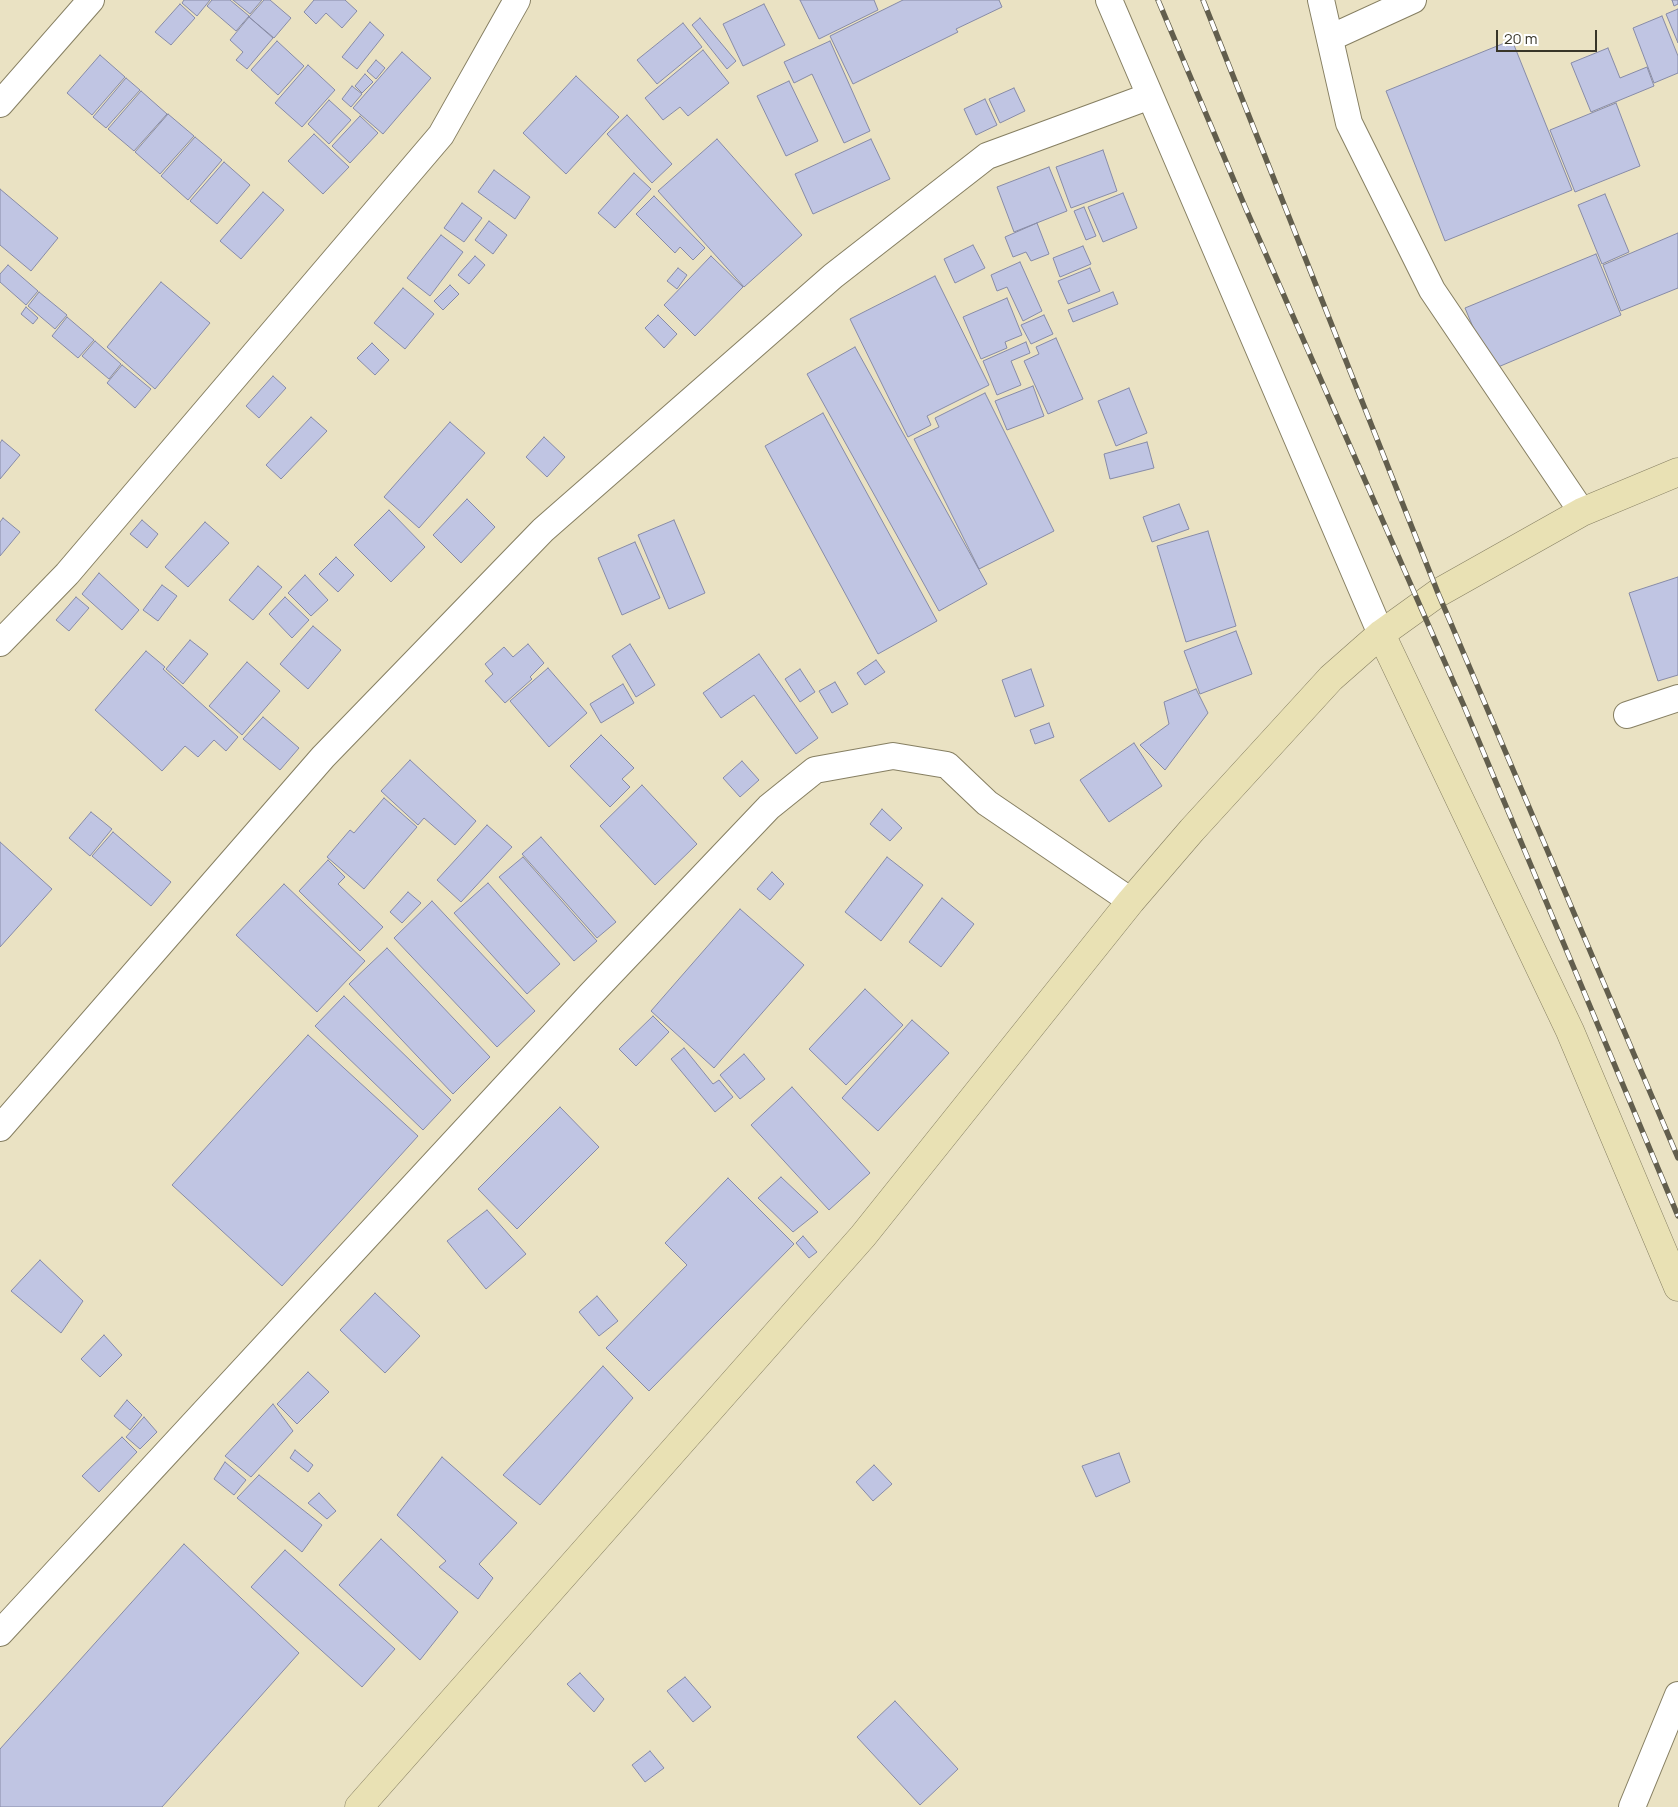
<!DOCTYPE html>
<html>
<head>
<meta charset="utf-8">
<style>
	body { margin:0 }
	#map { position:relative; width:1678px; height:1807px; overflow:hidden; background:#eae2c3; font-family:Manrope,sans-serif }
	canvas { display:block }
	.scale { position:absolute; left:1496px; top:30px; width:101px; height:22px; box-sizing:border-box; border:2px solid #383528; border-top:0; padding-left:6px; font-size:15px; line-height:18px; white-space:nowrap; color:#383528; -webkit-text-stroke:4px #fff; paint-order:stroke }
</style>
</head>
<body>
<div id="map">
<canvas width="1678" height="1807"></canvas>
<div class="scale">20 m</div>
</div>
<script>
const g = document.querySelector('canvas').getContext('2d');
g.lineJoin = 'round';
function fillPath(path, color) { g.fillStyle = color; g.fill(path, 'evenodd'); }
const shape = rows => new Path2D(rows.map(r => 'M' + r).join(''));
function trace(path, color, width, dash) { g.strokeStyle = color; g.lineWidth = width; g.lineCap = dash ? 'butt' : 'round'; g.setLineDash(dash || []); g.stroke(path); }
const building = shape([
	[184,0,210,0,197,16,182,3,184,0],
	[212,0,230,0,249,16,236,31,207,6,212,0],
	[233,0,262,0,250,14,233,0],
	[264,0,270,0,291,18,274,38,249,17,264,0],
	[314,0,345,0,357,11,342,28,326,13,316,24,304,12,314,0],
	[800,0,874,0,878,10,819,39,800,0],
	[903,0,999,0,1002,7,956,29,958,32,853,84,830,36,903,0],
	[1672,0,1678,0,1678,4,1674,6,1672,0],
	[180,4,195,18,171,45,155,32,180,4],
	[764,4,785,45,743,66,723,24,764,4],
	[1678,9,1678,43,1666,14,1678,9],
	[1662,16,1678,56,1678,73,1654,83,1633,28,1662,16],
	[249,17,273,38,247,69,236,60,243,52,230,40,249,17],
	[700,18,736,61,727,69,692,25,700,18],
	[370,22,384,35,357,69,342,57,370,22],
	[683,23,702,47,657,84,637,60,683,23],
	[1512,40,1572,190,1445,241,1386,91,1512,40],
	[277,41,304,66,278,95,251,70,277,41],
	[830,41,870,131,844,143,812,74,794,83,784,62,830,41],
	[1608,48,1620,78,1647,67,1654,86,1591,112,1571,63,1608,48],
	[703,50,729,83,688,116,680,107,663,120,645,98,703,50],
	[402,52,431,78,383,134,353,108,402,52],
	[100,55,125,77,92,115,67,93,100,55],
	[376,60,385,68,376,79,367,71,376,60],
	[308,65,335,90,302,127,275,103,308,65],
	[365,74,373,82,362,93,355,86,365,74],
	[576,76,619,117,566,174,523,133,576,76],
	[126,78,140,90,106,128,93,117,126,78],
	[789,81,818,141,786,156,757,96,789,81],
	[352,86,362,94,351,107,342,99,352,86],
	[1014,88,1025,111,1000,123,989,99,1014,88],
	[141,91,167,114,134,151,108,129,141,91],
	[985,99,997,125,976,135,964,109,985,99],
	[329,100,351,120,329,144,308,124,329,100],
	[1616,103,1640,166,1575,192,1550,130,1616,103],
	[168,114,194,136,160,174,135,152,168,114],
	[627,115,672,164,652,183,607,134,627,115],
	[360,116,378,133,350,163,332,146,360,116],
	[314,134,349,167,323,194,288,161,314,134],
	[195,137,222,160,188,200,161,176,195,137],
	[717,139,802,235,744,287,658,191,717,139],
	[871,139,890,179,813,214,795,174,871,139],
	[1103,150,1117,191,1071,208,1056,167,1103,150],
	[224,162,250,185,217,224,190,201,224,162],
	[1049,167,1067,211,1014,232,997,187,1049,167],
	[494,170,530,197,515,219,478,192,494,170],
	[634,173,651,189,615,228,598,213,634,173],
	[0,189,58,238,31,271,0,245,0,189],
	[263,192,284,210,241,259,220,241,263,192],
	[1123,193,1137,228,1103,242,1088,207,1123,193],
	[1605,194,1629,252,1602,264,1578,205,1605,194],
	[654,196,705,248,693,260,680,247,675,253,636,214,654,196],
	[462,203,482,218,464,242,444,228,462,203],
	[1084,207,1096,236,1086,240,1074,211,1084,207],
	[489,221,507,235,493,254,475,240,489,221],
	[1037,223,1049,254,1031,261,1026,252,1013,257,1005,237,1037,223],
	[1678,233,1678,288,1621,311,1603,265,1678,233],
	[441,235,463,252,430,296,407,278,441,235],
	[973,245,985,268,955,283,944,259,973,245],
	[1083,246,1091,264,1060,277,1053,258,1083,246],
	[1596,254,1621,315,1491,370,1465,308,1596,254],
	[475,256,485,265,469,284,458,275,475,256],
	[711,256,743,287,695,336,664,305,711,256],
	[1020,262,1042,311,1023,321,1007,287,997,291,991,275,1020,262],
	[8,265,38,291,26,305,0,282,0,274,8,265],
	[678,268,687,275,677,289,667,281,678,268],
	[1090,268,1100,291,1068,304,1058,281,1090,268],
	[935,276,989,385,927,416,931,425,908,437,850,319,935,276],
	[161,282,210,323,155,389,107,347,161,282],
	[450,285,459,294,443,310,434,301,450,285],
	[403,288,434,314,405,349,374,323,403,288],
	[39,292,67,315,55,329,28,306,39,292],
	[1113,292,1118,304,1073,322,1068,310,1113,292],
	[1007,298,1022,335,1005,342,1007,348,981,359,963,317,1007,298],
	[26,307,38,318,33,324,21,314,26,307],
	[658,315,677,334,664,348,645,328,658,315],
	[1044,315,1053,334,1031,344,1021,325,1044,315],
	[67,317,94,340,78,358,52,336,67,317],
	[1056,338,1083,399,1048,414,1024,361,1039,354,1036,347,1056,338],
	[95,341,121,364,109,379,82,356,95,341],
	[1026,342,1030,353,1011,361,1021,385,997,395,983,361,1026,342],
	[372,343,389,360,375,375,357,358,372,343],
	[855,347,987,584,939,611,807,374,855,347],
	[122,365,151,389,135,408,107,383,122,365],
	[273,376,286,388,259,418,246,406,273,376],
	[1033,386,1044,416,1007,430,995,401,1033,386],
	[1129,388,1147,433,1116,446,1098,401,1129,388],
	[985,393,1054,531,979,569,914,439,939,427,935,418,985,393],
	[823,413,937,621,878,654,765,446,823,413],
	[311,417,327,431,281,479,266,465,311,417],
	[450,422,485,453,419,528,384,497,450,422],
	[544,437,565,457,547,477,526,457,544,437],
	[2,440,20,455,0,479,0,443,2,440],
	[1147,442,1154,468,1110,479,1104,454,1147,442],
	[467,499,495,527,461,563,433,535,467,499],
	[1179,504,1189,529,1152,542,1143,517,1179,504],
	[389,510,425,547,391,582,354,545,389,510],
	[3,518,20,532,0,556,0,522,3,518],
	[142,520,158,534,147,548,130,534,142,520],
	[674,520,705,593,669,609,638,535,674,520],
	[205,522,229,543,188,587,165,567,205,522],
	[1208,531,1236,626,1186,642,1157,546,1208,531],
	[635,542,660,598,622,615,598,558,635,542],
	[336,557,354,575,338,592,319,574,336,557],
	[258,566,282,587,253,620,229,600,258,566],
	[99,573,139,610,122,630,82,594,99,573],
	[305,575,328,600,311,616,288,593,305,575],
	[1678,577,1678,675,1658,681,1629,593,1678,577],
	[162,585,177,596,158,621,143,610,162,585],
	[76,597,89,608,69,631,56,620,76,597],
	[285,597,309,620,292,638,269,614,285,597],
	[313,626,341,650,308,689,280,664,313,626],
	[1236,631,1252,674,1200,694,1184,651,1236,631],
	[190,640,208,654,183,684,166,669,190,640],
	[528,644,544,663,530,677,532,679,505,703,485,681,493,674,485,664,504,647,513,657,528,644],
	[630,644,655,685,636,697,612,656,630,644],
	[146,651,165,667,163,669,238,737,226,751,214,740,198,757,185,746,162,771,95,710,146,651],
	[759,654,818,738,796,754,754,695,721,718,703,693,759,654],
	[876,660,885,672,865,685,857,673,876,660],
	[247,662,280,691,242,735,209,706,247,662],
	[548,668,587,713,549,747,510,701,548,668],
	[800,669,815,692,800,702,785,679,800,669],
	[1031,669,1044,706,1015,717,1002,680,1031,669],
	[835,682,848,704,832,713,819,691,835,682],
	[623,684,634,703,601,723,590,704,623,684],
	[1196,689,1208,713,1165,770,1140,745,1169,724,1164,702,1196,689],
	[263,717,299,748,280,770,243,739,263,717],
	[1049,723,1054,737,1035,744,1030,730,1049,723],
	[601,735,634,768,622,779,630,787,610,807,570,766,601,735],
	[1134,743,1162,786,1109,822,1080,780,1134,743],
	[410,760,476,821,455,845,424,818,418,825,381,791,410,760],
	[742,761,759,780,740,797,723,778,742,761],
	[642,785,697,844,655,885,600,826,642,785],
	[384,798,417,827,364,889,327,857,350,830,354,833,384,798],
	[882,809,902,828,890,841,870,824,882,809],
	[91,812,112,829,90,856,69,838,91,812],
	[487,825,512,847,461,902,437,880,487,825],
	[113,832,171,882,151,906,92,856,113,832],
	[541,837,616,922,597,938,522,854,541,837],
	[0,842,52,889,0,947,0,842],
	[523,857,597,941,574,961,499,877,523,857],
	[887,857,923,885,881,941,845,912,887,857],
	[328,860,345,877,338,884,383,927,360,951,299,891,328,860],
	[772,872,784,884,770,900,757,889,772,872],
	[488,883,560,964,527,994,454,913,488,883],
	[284,884,365,961,317,1012,236,935,284,884],
	[408,892,421,903,402,923,390,912,408,892],
	[942,898,974,924,941,967,909,942,942,898],
	[432,901,535,1011,497,1047,394,938,432,901],
	[740,909,804,965,714,1068,651,1011,740,909],
	[387,948,490,1057,453,1094,349,984,387,948],
	[865,989,903,1025,846,1085,809,1049,865,989],
	[344,996,451,1100,423,1130,315,1026,344,996],
	[653,1016,669,1032,636,1066,619,1049,653,1016],
	[912,1020,949,1053,878,1131,842,1098,912,1020],
	[308,1035,418,1136,282,1286,172,1185,308,1035],
	[684,1048,713,1084,719,1080,733,1097,715,1112,671,1059,684,1048],
	[744,1054,765,1079,740,1099,720,1075,744,1054],
	[792,1087,870,1173,829,1210,751,1125,792,1087],
	[560,1107,599,1147,517,1229,478,1189,560,1107],
	[781,1177,818,1212,793,1232,758,1198,781,1177],
	[728,1178,794,1244,649,1391,606,1348,687,1265,665,1243,728,1178],
	[487,1210,526,1254,486,1289,447,1241,487,1210],
	[803,1236,817,1252,809,1258,796,1243,803,1236],
	[40,1260,83,1301,61,1333,11,1291,40,1260],
	[375,1293,420,1336,385,1373,340,1330,375,1293],
	[597,1296,618,1321,599,1336,579,1312,597,1296],
	[104,1335,122,1355,100,1377,81,1359,104,1335],
	[603,1366,633,1398,540,1505,503,1475,603,1366],
	[308,1372,329,1392,297,1424,277,1404,308,1372],
	[127,1400,142,1415,130,1430,114,1416,127,1400],
	[273,1404,293,1431,251,1477,225,1456,273,1404],
	[144,1417,157,1432,140,1449,126,1437,144,1417],
	[122,1437,137,1452,99,1492,82,1476,122,1437],
	[295,1450,313,1465,308,1472,290,1458,295,1450],
	[1119,1453,1130,1482,1096,1497,1082,1466,1119,1453],
	[442,1457,517,1523,479,1564,493,1578,478,1599,439,1567,446,1561,397,1515,442,1457],
	[225,1462,246,1480,234,1495,214,1479,225,1462],
	[874,1465,892,1484,873,1501,856,1482,874,1465],
	[259,1475,322,1525,302,1552,237,1498,259,1475],
	[319,1493,336,1511,327,1519,308,1503,319,1493],
	[381,1539,458,1612,420,1660,339,1585,381,1539],
	[184,1544,299,1653,162,1807,0,1807,0,1749,184,1544],
	[285,1550,395,1649,362,1687,251,1587,285,1550],
	[580,1673,604,1699,594,1712,567,1684,580,1673],
	[685,1677,711,1707,693,1722,667,1691,685,1677],
	[895,1701,958,1769,920,1805,857,1737,895,1701],
	[650,1751,664,1768,645,1782,632,1765,650,1751]
]);
const street = shape([
	[1109,0,1381,634],
	[1321,0,1349,123,1432,290,1582,512],
	[1330,38,1413,0],
	[0,104,91,0],
	[0,643,67,574,441,135,517,0],
	[1627,715,1678,698],
	[0,1128,323,757,543,530,833,276,987,156,1150,96],
	[0,1633,591,994,769,807,815,770,893,756,947,765,987,803,1131,901],
	[1632,1807,1678,1695]
]);
const secondary = shape([
	[1381,634,1570,1031,1678,1287],
	[359,1807,863,1236,1131,901,1192,830,1331,678,1381,634,1438,593,1582,512,1678,472]
]);
const rail = shape([
	[1158,0,1246,209,1464,706,1678,1216],
	[1203,0,1438,593,1678,1158]
]);
fillPath(building, '#c0c5e3');
trace(building, '#878ba7', 1);
trace(street, '#867f62', 28);
trace(secondary, '#867f62', 29);
trace(street, '#fff', 26);
trace(secondary, '#e9e1b4', 28);
trace(rail, '#625e4d', 5.5);
trace(rail, '#fff', 4, [11]);
</script>
</body>
</html>
